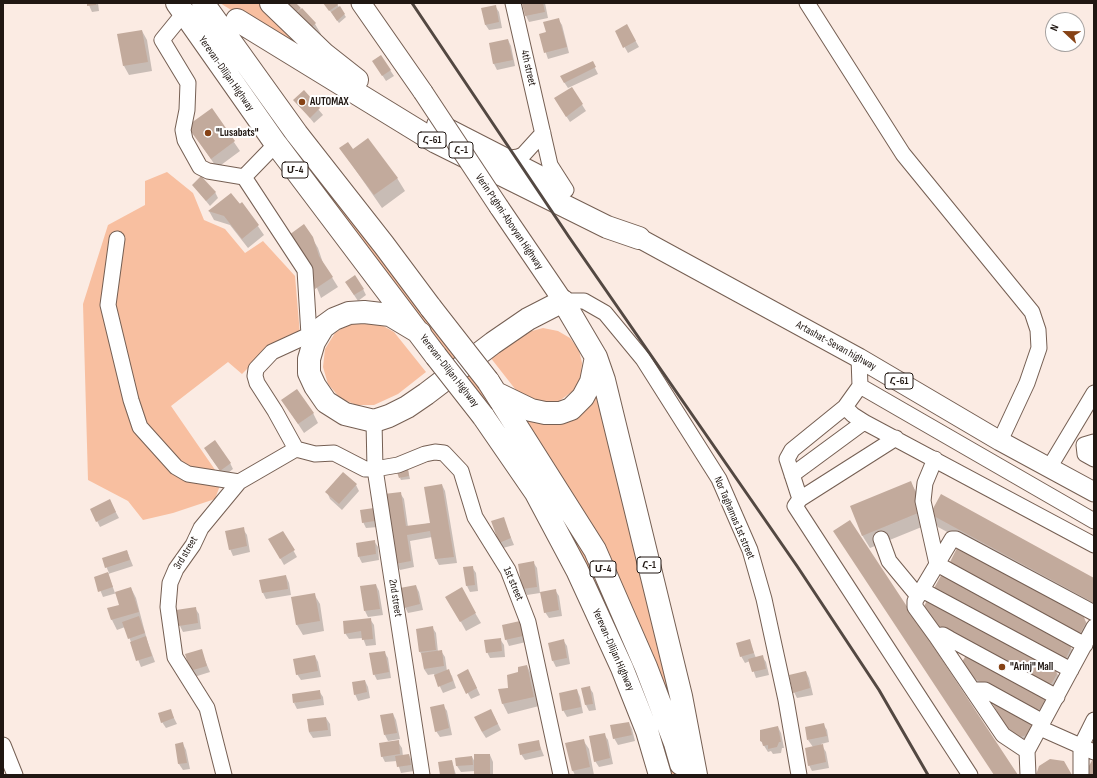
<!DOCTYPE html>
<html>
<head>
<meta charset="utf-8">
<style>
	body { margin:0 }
	#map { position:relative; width:1097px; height:778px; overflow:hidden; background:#fbebe3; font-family:"Sofia Sans Condensed",sans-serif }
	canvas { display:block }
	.frame { position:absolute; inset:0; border:4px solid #201712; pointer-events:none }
	.north { position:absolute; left:1045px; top:12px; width:40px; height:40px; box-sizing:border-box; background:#fff; border:1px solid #a6a2a0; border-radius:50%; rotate:292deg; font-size:11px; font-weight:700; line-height:16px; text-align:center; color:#201712 }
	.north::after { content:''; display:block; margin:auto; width:14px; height:18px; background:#864215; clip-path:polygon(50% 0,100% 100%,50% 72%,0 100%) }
</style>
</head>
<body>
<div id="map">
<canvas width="1097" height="778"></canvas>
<div class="frame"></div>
<div class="north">N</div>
</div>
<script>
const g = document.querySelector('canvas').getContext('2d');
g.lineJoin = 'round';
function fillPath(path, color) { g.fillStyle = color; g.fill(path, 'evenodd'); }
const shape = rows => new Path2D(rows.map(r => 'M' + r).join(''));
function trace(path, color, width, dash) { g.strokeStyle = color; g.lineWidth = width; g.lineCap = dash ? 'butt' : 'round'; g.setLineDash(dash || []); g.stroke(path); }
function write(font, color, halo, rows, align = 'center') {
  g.font = font + ' "Sofia Sans Condensed","Noto Sans Armenian",sans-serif'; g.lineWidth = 4; g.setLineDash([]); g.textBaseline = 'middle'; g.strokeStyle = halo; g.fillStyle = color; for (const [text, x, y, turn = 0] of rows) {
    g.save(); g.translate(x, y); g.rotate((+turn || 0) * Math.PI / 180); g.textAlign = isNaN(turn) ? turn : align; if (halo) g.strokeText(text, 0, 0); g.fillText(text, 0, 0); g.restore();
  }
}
const green = shape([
	[185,3,195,3,496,402,574,524,657,709,676,775,669,775,643,696,622,642,594,578,567,526,522,453],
	[220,3,267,3,310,46,301,54],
	[167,172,193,193,204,220,225,229,245,253,263,241,295,276,300,335,269,347,242,374,228,362,171,406,222,480,215,499,173,513,143,520,128,501,88,480,83,304,108,225,145,205,145,181],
	[359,321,378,323,394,332,426,372,398,394,374,405,356,405,340,398,328,384,323,367,325,349,335,333,350,323],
	[543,328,558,331,570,338,579,350,582,363,581,377,574,390,558,402,544,404,519,394,490,357,528,332],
	[595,382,682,736,579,507,524,418,531,420]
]);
const shadow = shape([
	[88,3,98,3,99,11,92,12],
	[284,3,295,3,315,24,321,34,314,40],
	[324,3,336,3,346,17,339,23],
	[523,3,545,3,548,18,529,22,526,16],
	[495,6,499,12,502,28,489,30,485,24],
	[558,19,562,25,569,53,548,59,540,35,547,33],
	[627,26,639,47,628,53,616,32],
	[142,31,147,40,152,71,129,75,124,66],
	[508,40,511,46,515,66,497,70,494,64,490,44],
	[592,62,598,74,568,88,564,82],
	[377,67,390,70,394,76,386,81],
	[572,89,586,111,570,122,559,105],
	[304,92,323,115,314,123,295,100],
	[212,110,240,151,217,168,189,127],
	[341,149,353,150,397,178,405,191,382,208],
	[193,185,215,192,218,198,210,206],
	[242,203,264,235,248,248,230,225,214,220,209,211],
	[312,238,318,248,323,263,338,287,321,298,311,273],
	[350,289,363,289,366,295,358,301],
	[283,401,313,413,318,423,304,433],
	[209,455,230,463,233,469,224,476],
	[408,470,410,479,401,480,400,478],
	[911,483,918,495,929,524,870,548,862,535],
	[356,485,359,491,342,510,330,499,327,492],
	[442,485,445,491,457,563,439,565,436,559,432,537,410,541,414,567,400,570,396,563,400,493,404,499,408,527,431,523],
	[113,507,119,518,100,527,97,521],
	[361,511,377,515,378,527,366,528,363,522],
	[931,514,1094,579,1094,611,938,527],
	[503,518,514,545,503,548,500,542],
	[243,529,247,535,250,552,233,556,230,549],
	[283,532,297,557,284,565,270,540],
	[374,541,378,547,379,560,362,563,359,557],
	[127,551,133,566,108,574,115,593,131,588,136,598,147,640,155,662,141,667,125,627,117,630,112,620,109,609,120,606,117,593,103,597,95,577,109,573,103,559],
	[533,562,537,568,540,593,527,595,523,588],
	[472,567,476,573,478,591,470,592,467,586,464,568],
	[286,576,289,583,291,595,266,599,263,593,261,581],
	[957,577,1083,617,1091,630,1088,644],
	[376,585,379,591,383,615,368,617,365,611],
	[416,586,419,592,423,610,408,613,405,607],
	[461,589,481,623,466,631,447,597],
	[555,590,559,596,562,616,549,618,545,612],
	[314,594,320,604,324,631,303,635,297,625,293,598],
	[942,602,1068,643,1076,656,1073,670],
	[195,608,199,614,201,629,183,632,180,626],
	[925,608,1054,668,1062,682,1059,696,941,635],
	[370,619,374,625,376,645,366,646,363,638,349,639,345,633],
	[520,623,523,629,526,642,509,646,506,639],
	[432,627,436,633,438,652,441,651,445,657,447,671,448,670,452,676,456,688,443,693,434,674,428,675,424,669,423,656,420,652],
	[500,639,504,645,505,657,490,658,487,652],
	[563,640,567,646,570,664,556,667,553,661],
	[749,640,756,658,762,656,766,662,769,675,756,678,750,661,745,663,741,656],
	[201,651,210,672,194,677,191,671],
	[384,652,388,658,391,678,377,680,374,674],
	[315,656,318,662,321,677,301,680,297,674],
	[964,662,1042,695,1050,708,1047,722,980,690],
	[527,666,532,676,539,706,508,714,503,704,500,690,509,688],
	[806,672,809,678,813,695,797,698,794,692],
	[458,675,471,676,480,695,471,699],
	[365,681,368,687,370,698,358,701,355,694],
	[589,687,593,693,596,710,589,711,586,705,582,689],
	[577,690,580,697,583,713,567,717,563,710],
	[319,691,323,697,324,705,297,709,294,703],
	[443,705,447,711,452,735,440,737,436,731],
	[170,710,177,724,166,728,162,722],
	[393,714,396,720,400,739,388,741,385,735],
	[494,716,501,730,486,738,482,732],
	[326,718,330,724,331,736,313,738,309,732,308,720],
	[1029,720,1035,730,1032,744,1014,739],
	[629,723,632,729,635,741,618,745,614,738],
	[823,724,827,730,829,742,821,744,826,752,829,768,812,771,809,765,813,747,808,740],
	[778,727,781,733,784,748,782,748,781,753,773,754,771,751,768,752,761,741],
	[604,734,608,740,613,764,599,767,595,761],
	[583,740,589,749,594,775,575,775,573,771,567,743],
	[538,741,544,756,525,760,521,754],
	[398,742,402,748,403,756,409,755,412,761,414,771,401,773,397,761,385,762,382,756],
	[183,744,186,750,190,769,183,770,179,764,176,745],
	[490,755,493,762,493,775,475,775,475,771,461,772,457,766,456,758,472,757,475,762],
	[452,761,456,775,441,775]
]);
const building = shape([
	[87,3,96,3,96,5,87,6],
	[285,3,296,3,301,8,294,14],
	[323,3,337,3,338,5,329,11],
	[522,3,543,3,545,12,525,16],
	[496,5,499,22,485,25,481,8],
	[340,6,345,14,337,21,331,12],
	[302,8,316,23,308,31,294,16],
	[559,18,567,47,544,53,539,34,546,32,543,22],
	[627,24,636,41,623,48,615,31],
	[142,30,148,62,123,66,117,34],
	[508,39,513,60,493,64,489,43],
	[381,55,391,70,382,76,372,61],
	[593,61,596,67,564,83,560,76],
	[572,87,583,104,566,117,554,98],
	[304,90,320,108,310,118,293,100],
	[212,108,235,141,211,159,187,126],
	[368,138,398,178,374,195,339,148,348,142,353,149],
	[201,176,216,192,206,201,192,185],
	[231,193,240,204,242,202,259,225,242,239,224,216,208,211],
	[304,224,313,237,319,256,333,277,315,289,310,273,289,235],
	[355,275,364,289,354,295,345,282],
	[297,389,314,413,298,424,281,400],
	[215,440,231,463,220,471,204,448],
	[408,469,409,476,399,478,397,472],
	[343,472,357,484,339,504,325,492],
	[911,481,923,511,862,536,850,506],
	[442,484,454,557,435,559,430,531,407,535,411,561,395,564,384,494,401,492,406,526,430,523,424,487],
	[941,494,1094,578,1094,603,930,514],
	[110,499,116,512,96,522,90,509],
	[374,508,375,521,362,523,360,510],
	[504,517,511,538,499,543,491,521],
	[850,520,1018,775,994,775,833,531],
	[244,527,247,546,229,550,225,531],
	[283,531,295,550,280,559,268,539],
	[375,540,376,554,358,557,356,543],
	[958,546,1084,617,1086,623,1081,632,1075,634,949,564],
	[127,550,130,560,105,568,102,558],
	[534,561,537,587,522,589,518,564],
	[473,566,475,585,466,586,463,567],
	[108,572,113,587,98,592,94,577],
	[943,572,1069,642,1071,648,1066,658,1059,660,933,590],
	[286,575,288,589,262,593,259,580],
	[376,584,380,609,364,611,360,586],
	[416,585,420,604,404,608,400,588],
	[131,587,139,612,111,620,107,608,119,605,115,592],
	[462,587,476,613,460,622,445,597],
	[556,589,559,610,544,613,540,592],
	[315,593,320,621,296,625,291,597],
	[929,597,1055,668,1057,674,1052,683,1045,685,932,622,923,608],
	[196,607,198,623,179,626,176,610],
	[139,616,145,633,128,639,122,622],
	[371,618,373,639,362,640,361,631,344,634,343,621],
	[520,621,523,636,505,640,502,625],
	[433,626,436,650,419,652,416,629],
	[146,636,152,656,136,661,130,642],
	[501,638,502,651,486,653,484,640],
	[564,639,567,658,552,661,548,643],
	[750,639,754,653,740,657,736,643],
	[202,649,207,666,190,671,185,654],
	[442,650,444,666,424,669,421,653],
	[385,651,389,672,373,675,369,653],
	[968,652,1043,694,1045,700,1040,709,1033,712,972,677,962,662],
	[315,655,318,671,296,675,293,659],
	[763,655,766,669,752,672,748,659],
	[527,665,534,697,502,704,498,689,508,688,507,675,518,672,518,667],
	[449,669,453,681,438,687,434,675],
	[468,669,477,688,466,694,457,675],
	[806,671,810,688,793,693,789,675],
	[365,680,367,692,354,695,352,682],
	[590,686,593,704,585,705,581,688],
	[577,689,581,707,562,711,559,693],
	[320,690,321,699,293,703,292,694],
	[989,697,1030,719,1032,726,1027,735,1020,737,1007,730],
	[444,704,449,728,435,732,430,707],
	[171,709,174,718,161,723,158,713],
	[491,709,498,724,482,732,474,717],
	[393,713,397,733,384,735,380,715],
	[326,717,328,730,309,732,307,719],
	[629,722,632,735,613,739,610,725],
	[824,723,827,736,807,740,805,727],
	[778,726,781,742,779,742,777,747,768,749,768,745,763,746,762,742,760,741,760,730],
	[605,733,610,758,594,762,589,736],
	[584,739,590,767,572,771,565,743],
	[399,740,400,754,381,757,379,743],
	[539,740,541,750,520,755,518,744],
	[183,742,187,763,178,764,175,744],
	[823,744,826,762,808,766,805,748],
	[409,754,411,765,397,767,395,756],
	[474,754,490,754,490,775,474,775],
	[472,756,473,765,456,766,455,758],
	[1094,757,1094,775,1088,775,1085,773],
	[1050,759,1064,761,1072,775,1036,775,1039,766],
	[452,760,455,775,440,775,438,762]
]);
const minor = shape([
	[513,3,550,165,566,190],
	[807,3,903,154,1032,312,1038,330,1039,348,1027,383,1000,441],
	[184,13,162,40,188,83,187,110,183,130,185,140,200,167,208,171,244,177,305,270,309,335,314,342],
	[505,159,518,157,523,155,543,133],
	[244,177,276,144],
	[117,239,108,305,131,400,140,427,176,467,188,474,239,482],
	[563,301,584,301,605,313,643,359,719,479,750,550,764,599,786,700,799,775],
	[860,386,1094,521],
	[845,407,853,415,864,422,1094,545],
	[374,421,375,469,422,775],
	[896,438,800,499,795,506,970,775],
	[1094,442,1084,445,1085,454,1094,459],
	[296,449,275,411,257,383,255,376,256,369,272,352,309,335],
	[935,459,925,483,923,501,937,564,1085,645],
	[1049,468,1094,393],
	[792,475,864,422],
	[800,499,787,459,792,450,845,407,860,386,859,358],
	[881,539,889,561,918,596],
	[922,590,1071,670],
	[936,636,943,635,950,639,1057,697],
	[973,690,985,690,1043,722],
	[1040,728,1094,752],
	[3,745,15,775],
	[1027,751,1003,735,936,636,915,607,915,601,952,539,956,539,1094,613],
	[224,775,207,708,175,657,168,607,170,583,176,569,193,545,201,528,239,482,296,449,315,454,334,453,365,469,375,469,398,465,425,454,435,452,444,453,461,471,475,517,508,570,528,622,561,775],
	[1028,775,1027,751,1094,627],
	[1081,775,1081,746,1094,720]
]);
const major = shape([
	[361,3,423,92],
	[499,207,563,301],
	[639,238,859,358,1000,441,1094,492]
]);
const highway = shape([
	[177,3,276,144,436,356],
	[203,3,297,134,384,245,431,308],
	[271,3,324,54,357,80],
	[237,20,436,142,607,227,639,238],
	[438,125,557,186],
	[420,333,390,315,364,312,349,313,334,319,323,327,314,342,309,359,309,373,315,386,326,402,345,414,374,421,389,416,407,407,426,394,493,343,528,319,563,301,596,357,604,380,681,696,696,775],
	[488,381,595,550,646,667,675,743,681,764],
	[498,394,531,410,545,413,560,413,571,409,583,397,591,382,596,357],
	[483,416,536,493,577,570,622,668,647,731,660,775]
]);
const rail = shape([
	[412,3,569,237,797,566,879,690,928,775]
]);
const majorBridge = shape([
	[423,92,499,207]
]);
const highwayBridge = shape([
	[431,308,488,381],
	[436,356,483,416]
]);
const markers = [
	[302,102,4,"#864215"],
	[208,133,4,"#864215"],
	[1002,667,4,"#864215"]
];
const shields = [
	[432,140,28],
	[461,150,24],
	[295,170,26],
	[899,381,28],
	[649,565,24],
	[603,569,26]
];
const shieldNames = [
	["Հ-61",432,140],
	["Հ-1",461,150],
	["Մ-4",295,170],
	["Հ-61",899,381],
	["Հ-1",649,565],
	["Մ-4",603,569]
];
const streetNames = [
	["4th street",528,68,77],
	["Yerevan-Dilijan Highway",226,74,55],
	["Verin Ptghni-Abovyan Highway",509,222,56],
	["Artashat-Sevan highway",836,346,29],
	["Yerevan-Dilijan Highway",449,371,52],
	["Nor Taghamas 1st street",734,518,67],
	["3rd street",186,553,-59],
	["1st street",513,584,67],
	["2nd street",395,598,81],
	["Yerevan-Dilijan Highway",613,650,66]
];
const poiNames = [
	["AUTOMAX",310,102],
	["\"Lusabats\"",216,133],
	["\"Arinj\" Mall",1010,667]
];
fillPath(green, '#f8bfa0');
fillPath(shadow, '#0003');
fillPath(building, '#c2aa9c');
trace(minor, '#755f53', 17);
trace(major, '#755f53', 21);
trace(highway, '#755f53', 24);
trace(minor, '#fff', 15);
trace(major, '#fff', 19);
trace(highway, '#fff', 22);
trace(rail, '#534842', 3);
trace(majorBridge, '#755f53', 21, []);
trace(highwayBridge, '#755f53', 24, []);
trace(majorBridge, '#fff', 19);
trace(highwayBridge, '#fff', 22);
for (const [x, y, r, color] of markers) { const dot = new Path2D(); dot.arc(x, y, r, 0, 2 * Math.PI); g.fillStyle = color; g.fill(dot); trace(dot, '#fff', 1.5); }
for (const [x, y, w] of shields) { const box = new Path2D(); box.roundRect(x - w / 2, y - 8, w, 16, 3); g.fillStyle = '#fff'; g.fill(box); trace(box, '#201712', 1); }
write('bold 10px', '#201712', null, shieldNames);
write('11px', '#201712', '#fff', streetNames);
write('bold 11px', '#201712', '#fff', poiNames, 'left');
</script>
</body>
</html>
